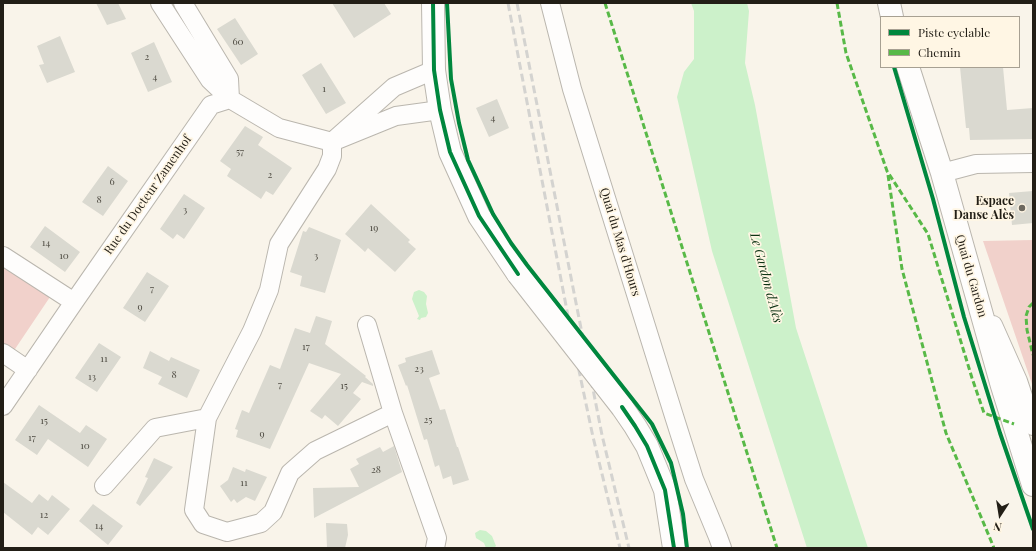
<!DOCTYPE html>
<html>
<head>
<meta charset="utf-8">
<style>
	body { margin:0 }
	#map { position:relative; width:1036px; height:551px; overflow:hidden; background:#f9f4ea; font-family:"Playfair Display",serif }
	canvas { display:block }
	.frame { position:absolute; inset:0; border:4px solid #221e16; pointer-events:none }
	.legend { position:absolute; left:880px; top:16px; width:140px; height:52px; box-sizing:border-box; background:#fff6e4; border:1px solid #a7a092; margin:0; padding:5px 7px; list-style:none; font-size:12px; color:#221e16 }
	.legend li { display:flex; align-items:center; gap:8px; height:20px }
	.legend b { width:20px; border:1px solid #a7a092 }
	.north { position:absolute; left:980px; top:495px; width:40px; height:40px; -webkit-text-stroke:3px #fff6e4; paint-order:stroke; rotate:192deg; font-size:11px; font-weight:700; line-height:16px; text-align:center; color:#221e16 }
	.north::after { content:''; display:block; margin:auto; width:14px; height:18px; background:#221e16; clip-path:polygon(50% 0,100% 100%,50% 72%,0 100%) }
</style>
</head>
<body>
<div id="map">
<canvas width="1036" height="551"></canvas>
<div class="frame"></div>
<ul class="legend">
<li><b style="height:5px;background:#00873e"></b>Piste cyclable</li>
<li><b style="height:5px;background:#58b947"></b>Chemin</li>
</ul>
<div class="north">N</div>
</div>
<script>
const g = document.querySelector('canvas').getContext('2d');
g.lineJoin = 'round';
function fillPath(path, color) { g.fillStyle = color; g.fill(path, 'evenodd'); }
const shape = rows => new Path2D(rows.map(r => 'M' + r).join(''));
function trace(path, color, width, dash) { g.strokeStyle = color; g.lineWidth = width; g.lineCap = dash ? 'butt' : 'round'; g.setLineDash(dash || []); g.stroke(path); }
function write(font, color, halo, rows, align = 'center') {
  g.font = font + ' "Playfair Display",serif'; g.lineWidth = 3.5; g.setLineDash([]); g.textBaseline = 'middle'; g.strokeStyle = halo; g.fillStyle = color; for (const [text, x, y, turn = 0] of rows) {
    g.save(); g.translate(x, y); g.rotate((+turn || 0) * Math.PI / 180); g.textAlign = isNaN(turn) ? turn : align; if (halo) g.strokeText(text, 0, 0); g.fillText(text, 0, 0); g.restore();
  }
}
const green = shape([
	[1033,240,1033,387,983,241],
	[6,263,52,294,13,352,3,345,3,268]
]);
const water = shape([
	[691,3,747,3,749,11,745,63,755,105,796,328,868,548,807,548,712,251,677,97,684,72,694,59,694,11],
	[419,290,424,292,427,296,426,304,428,313,426,317,421,318,420,320,417,319,419,316,412,299,414,292],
	[480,530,486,531,492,536,496,546,494,548,486,548,484,543,476,538,475,533]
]);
const building = shape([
	[96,3,118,3,126,19,107,25],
	[332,3,384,3,391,14,354,38],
	[235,18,258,54,241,65,217,29],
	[60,36,75,72,47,83,39,65,44,64,37,46],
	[154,42,172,82,148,92,131,53],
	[321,63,346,103,326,114,302,75],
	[960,67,1003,67,1007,110,1033,108,1033,139,970,140,969,128,966,128],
	[497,99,509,128,489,137,476,108],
	[245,126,263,137,258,145,292,168,273,195,266,191,261,199,227,176,231,169,220,161],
	[108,166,128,181,103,216,82,202],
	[1033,191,1033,223,1012,225,1009,193],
	[184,194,205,208,184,239,177,234,173,239,160,229],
	[371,204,410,240,408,242,416,249,395,272,368,248,365,252,345,234],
	[45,226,80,252,65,272,30,247],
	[309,227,341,240,325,293,300,286,302,276,290,272,303,231,306,232],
	[147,272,169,286,145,322,123,308],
	[316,316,332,321,325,344,366,376,365,377,373,384,373,386,362,382,353,393,361,399,338,426,325,415,322,419,310,411,341,374,309,363,270,449,236,437,238,430,235,429,242,410,249,413,270,365,280,369,295,328,310,333],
	[99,343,121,357,97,392,75,378],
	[432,350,440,374,429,378,440,410,445,409,457,447,458,447,469,480,453,485,451,476,443,479,439,465,435,467,427,439,424,440,407,385,406,386,398,365,406,362,405,358],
	[150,351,169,361,171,357,200,370,187,398,158,384,162,377,143,368],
	[39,405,80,433,86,425,107,439,88,467,48,439,37,455,15,440],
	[394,446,402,472,314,518,313,488,359,487,350,469,359,464,356,459,380,447,383,452],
	[154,458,173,467,140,506,136,503,148,478,145,477],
	[233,467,245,472,246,469,267,477,255,501,246,497,237,503,234,499,231,502,220,486,228,480],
	[3,482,32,503,39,494,48,501,52,495,70,509,48,535,38,527,32,535,3,512],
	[93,504,123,526,108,545,79,521],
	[326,523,347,524,348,535,345,548,327,548]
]);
const minor = shape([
	[183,3,229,79,230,99,279,128,332,142,332,156,327,169,279,244,269,290,252,331,207,418,194,510,203,524,227,532,261,523,273,512,290,473,315,451,393,413,367,325],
	[550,3,572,89,674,416,694,479,718,537,722,548],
	[434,70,394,87,332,142,396,116,440,110],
	[942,173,976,164,1033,163],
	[3,256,74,302],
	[993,325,1018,381,1033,426],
	[3,353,28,370],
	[3,406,74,302,211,105,230,99,210,80,160,3],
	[393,413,437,538,435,548],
	[104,486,155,428,207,418]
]);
const major = shape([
	[433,3,434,70,440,110,450,152,479,216,518,274],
	[889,3,892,17],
	[908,67,942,173,1002,386,1033,485],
	[622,407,635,426,647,446,665,490,674,548]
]);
const rail = shape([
	[508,3,573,342,593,437,620,548],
	[517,3,602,435,629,548]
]);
const majorBridge = shape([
	[518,274,622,407]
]);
const quiet = shape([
	[605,3,777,548],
	[837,3,846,53,887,171,928,234,972,378,984,413,1014,424],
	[888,175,902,269,946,433,994,548],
	[1033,303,1029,307,1026,316,1027,330,1033,355]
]);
const cycleway = shape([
	[433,3,434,70,440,110,450,152,479,216,518,274],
	[447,3,451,79,459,123,468,160,493,214,511,243,527,265,652,424,671,463,683,514,687,548],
	[894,67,933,199,964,317,1000,433,1033,529],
	[622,407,635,426,647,446,665,490,674,548]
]);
const markers = [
	[1022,208,4,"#6d6960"]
];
const numberNames = [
	["60",238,42],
	["2",147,57],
	["4",155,77],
	["1",324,89],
	["4",493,118],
	["57",240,152],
	["2",270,175],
	["6",112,182],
	["8",99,200],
	["3",185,210],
	["19",374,228],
	["14",46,243],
	["10",64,256],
	["3",316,256],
	["7",152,289],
	["9",140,307],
	["17",306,347],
	["11",104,359],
	["23",419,369],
	["8",174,375],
	["13",92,377],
	["7",280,385],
	["15",344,386],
	["25",428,420],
	["15",44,421],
	["9",262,434],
	["17",32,438],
	["10",85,446],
	["28",376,470],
	["11",244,483],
	["12",44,515],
	["14",99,526]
];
const streetNames = [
	["Rue du Docteur Zamenhof",148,195,-55],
	["Quai du Mas d'Hours",620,242,73],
	["Quai du Gardon",971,276,74]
];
const poiNames = [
	["Espace",1014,201],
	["Danse Alès",1014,215]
];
const waterNames = [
	["Le Gardon d'Alès",766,278,75]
];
fillPath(green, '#f1d1cb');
fillPath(water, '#ccf1ca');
fillPath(building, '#dad9d0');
trace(minor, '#bab6ae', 20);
trace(major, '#bab6ae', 24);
trace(minor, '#fefdfc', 18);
trace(major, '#fefdfc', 22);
trace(rail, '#d4d3d0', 3, [8, 4]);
trace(majorBridge, '#bab6ae', 24, []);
trace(majorBridge, '#fefdfc', 22);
trace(quiet, '#58b947', 3, [6, 3]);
trace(cycleway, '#00873e', 4);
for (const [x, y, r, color] of markers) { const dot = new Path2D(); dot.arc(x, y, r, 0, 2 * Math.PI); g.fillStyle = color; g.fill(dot); trace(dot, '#fff6e4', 1.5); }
write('10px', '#504d44', null, numberNames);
write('12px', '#221e16', '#fff6e4', streetNames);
write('bold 12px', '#221e16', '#fff6e4', poiNames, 'right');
write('italic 13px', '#0d3414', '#fff6e4', waterNames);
</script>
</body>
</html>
